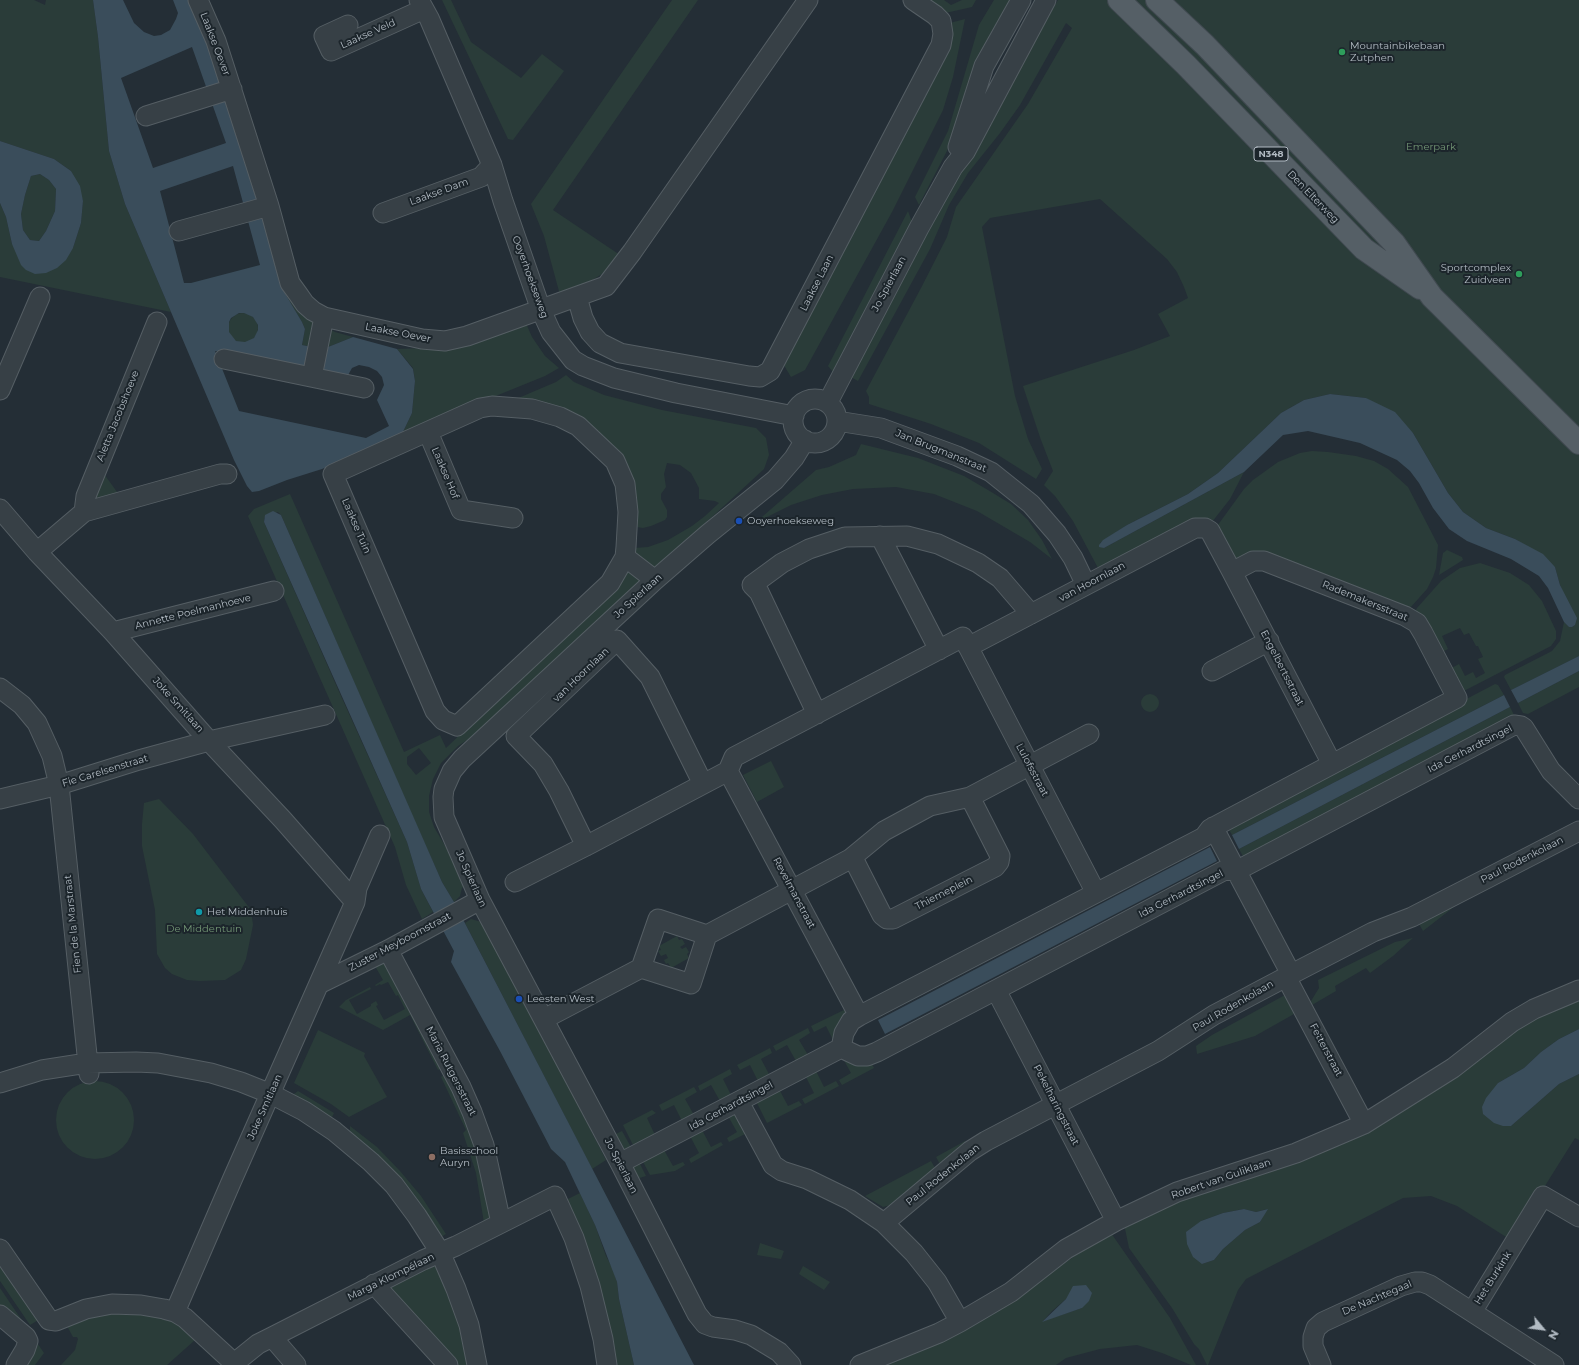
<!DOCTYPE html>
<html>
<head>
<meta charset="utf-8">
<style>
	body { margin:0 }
	#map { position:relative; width:1579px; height:1365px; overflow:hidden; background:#242e36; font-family:Montserrat,sans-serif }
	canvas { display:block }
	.north { position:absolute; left:1523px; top:1309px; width:40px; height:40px; -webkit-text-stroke:3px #1c252b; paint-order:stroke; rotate:119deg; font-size:11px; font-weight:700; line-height:16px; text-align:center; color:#b2bbc3 }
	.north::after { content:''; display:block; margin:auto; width:14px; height:18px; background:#b2bbc3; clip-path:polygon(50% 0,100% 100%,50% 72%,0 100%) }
</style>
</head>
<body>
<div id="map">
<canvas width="1579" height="1365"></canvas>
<div class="north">N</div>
</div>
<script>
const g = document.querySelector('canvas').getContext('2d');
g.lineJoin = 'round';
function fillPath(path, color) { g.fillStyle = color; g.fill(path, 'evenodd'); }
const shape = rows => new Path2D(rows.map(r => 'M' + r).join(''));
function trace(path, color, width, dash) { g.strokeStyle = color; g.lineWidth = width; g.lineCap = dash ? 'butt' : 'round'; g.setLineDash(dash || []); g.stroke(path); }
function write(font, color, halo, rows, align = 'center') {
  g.font = font + ' Montserrat,sans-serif'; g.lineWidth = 4; g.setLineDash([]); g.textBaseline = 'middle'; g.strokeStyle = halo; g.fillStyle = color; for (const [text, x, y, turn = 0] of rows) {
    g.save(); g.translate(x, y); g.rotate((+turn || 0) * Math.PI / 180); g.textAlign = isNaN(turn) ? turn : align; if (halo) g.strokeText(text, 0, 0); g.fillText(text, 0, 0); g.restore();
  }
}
const green = shape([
	[0,0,34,0,45,5,46,0,93,0,98,37,109,151,125,204,171,312,0,277,0,203,6,217,12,244,73,248,81,223,83,201,71,171,54,159,0,141],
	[442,0,451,0,471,42,521,78,542,54,564,71,513,140,508,139],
	[672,0,698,0,553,210,620,255,605,272,591,281,573,291,560,295,544,236,531,204],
	[925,0,944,0,951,5,962,0,976,0,972,7,941,14],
	[994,0,1013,0,989,42,966,90,948,149,919,205,915,197,948,131,979,25],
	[1058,0,1579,0,1579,656,1511,690,1504,677,1505,675,1552,651,1560,641,1564,622,1569,627,1572,627,1575,625,1560,585,1555,567,1528,547,1515,539,1486,528,1463,512,1448,493,1413,433,1366,398,1330,394,1304,400,1281,413,1218,473,1188,494,1127,525,1100,543,1104,548,1244,472,1230,499,1212,522,1210,520,1197,518,1185,523,1098,568,1073,521,1055,496,1044,485,1053,471,1041,440,1023,386,1134,350,1170,336,1158,314,1188,298,1184,287,1177,272,1167,259,1100,199,990,218,982,227,1015,396,1028,439,1042,469,1036,479,979,443,931,424,869,404,869,397,866,391,921,288,947,237,956,207,1028,104,1072,28,1066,23,1020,105,1000,133,968,173,949,205,930,249,858,381,847,375,1006,86],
	[965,19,953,77,943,110,892,212,805,370,791,377,782,362,946,24],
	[40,174,49,180,56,189,55,211,46,231,39,241,30,240,23,230,21,214,25,195,31,176],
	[908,211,913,225,833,372,828,366],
	[284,292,299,309,317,323,312,347,302,345,305,329,302,322],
	'228 328a15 15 0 1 1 30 0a15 15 0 1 1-30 0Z',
	[525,321,532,337,545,356,559,368,545,376,402,434,412,413,415,381,413,368,397,349,451,347],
	[328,328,335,332,353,337,323,349],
	[566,375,574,382,604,395,662,410,756,428,766,438,769,455,764,469,659,566,654,568,636,557,634,548,648,547,668,540,692,526,705,516,719,503,715,501,699,499,699,488,691,473,680,465,667,463,664,474,666,487,661,494,661,499,667,510,667,517,665,520,651,526,643,528,637,527,638,517,636,503,562,409,535,401,516,399,556,382],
	[861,444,918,458,964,476,988,490,1011,504,1028,520,1042,540,1052,559,1030,542,977,511,934,494,896,487,853,489,822,495,791,505,755,523,816,470,829,467,856,455],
	[1312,451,1328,452,1356,456,1374,461,1388,469,1408,487,1438,545,1436,568,1433,577,1427,589,1410,608,1237,563,1215,529,1244,489,1253,480,1278,462,1300,453],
	[104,474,120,496,92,506],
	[290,494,404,752,440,735,446,748,615,587,625,569,638,575,639,581,615,605,478,733,458,746,441,763,433,779,429,796,429,812,434,827,454,861,465,886,462,888,460,896,454,902,442,882,418,829,281,515,278,512,264,518,264,522,341,696,407,842,421,889,433,912,422,919,406,885,395,847,248,516,254,509],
	[419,748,431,763,416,775,407,764,407,757],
	[1447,550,1462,557,1463,560,1439,575,1443,553],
	[1480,563,1510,573,1529,585,1542,601,1556,631,1556,639,1551,646,1460,693,1448,670,1459,664,1465,676,1473,672,1476,678,1485,673,1478,659,1483,657,1478,646,1476,646,1469,633,1464,635,1460,628,1442,636,1448,649,1440,653,1414,614,1417,608,1441,581,1460,568],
	[1579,671,1579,687,1528,714,1523,713,1518,703],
	[1495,684,1498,685,1504,695,1232,835,1227,826,1230,823],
	'1141 703a9 9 0 1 1 18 0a9 9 0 1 1-18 0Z',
	[1510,707,1515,717,1245,860,1239,849],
	[771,761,784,787,757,802,743,775],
	[159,799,193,834,251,910,253,925,246,959,241,970,225,980,200,981,187,980,172,974,165,968,157,954,155,910,142,846,142,824,144,803],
	[1459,903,1423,931,1418,922],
	[471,919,485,923,606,1160,592,1169,465,923],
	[677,936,679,940,682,939,685,944,680,947,682,949,686,947,689,952,687,954,689,958,671,968,668,963,666,964,664,960,668,958,666,954,661,956,658,951,661,950,659,946],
	[1413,938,1393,956,1370,973,1366,968,1335,986,1336,991,1312,1005,1311,1001,1319,988,1318,980,1395,942],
	[387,960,442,1068,438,1070,410,1015,383,1030,339,1007,346,1000,370,987,371,989,349,1000,357,1014,371,1006,371,1004,376,1001,378,1005,376,1006,384,1020,405,1009,398,995,396,996,388,982,381,985,380,984,376,986,375,985,383,980,375,966],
	[1285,995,1294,1014,1255,1036,1197,1054,1196,1046,1212,1035],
	[1579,997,1579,1029,1559,1039,1541,1052,1524,1068,1498,1083,1511,1126,1559,1084,1579,1074,1579,1140,1575,1138,1511,1240,1457,1206,1431,1196,1403,1198,1246,1279,1238,1290,1208,1365,1207,1365,1199,1349,1194,1344,1172,1308,1129,1248,1124,1224,1199,1189,1270,1168,1501,1040,1545,1013],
	[1244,1209,1256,1212,1267,1209,1260,1222,1245,1230,1223,1249,1214,1260,1202,1264,1201,1221,1223,1213],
	[848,1008,850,1010,834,1042,826,1026,814,1032,811,1026],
	[808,1028,810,1033,799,1040,808,1055,796,1061,787,1045,776,1051,773,1046],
	[318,1030,365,1053,364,1056,387,1097,349,1117,331,1104,294,1083],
	[770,1048,772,1053,761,1059,770,1076,758,1081,750,1065,740,1070,737,1065],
	[842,1057,870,1060,874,1068,842,1085,839,1080,851,1073],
	[730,1069,732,1074,723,1079,731,1095,720,1101,711,1085,700,1091,698,1086],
	[816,1071,824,1087,836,1081,839,1086,805,1104,802,1099,814,1093,806,1077],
	[445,1074,469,1123,493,1218,484,1223,476,1173,463,1133,466,1130,441,1077],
	'56 1120a39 39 0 1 1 78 0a39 39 0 1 1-78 0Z',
	[694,1087,697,1092,685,1099,694,1115,682,1121,674,1105,662,1111,659,1105],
	[298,1091,334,1113,331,1119,325,1119,325,1113,299,1098,296,1100,294,1094],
	[780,1091,788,1106,799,1101,802,1105,767,1123,755,1099],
	[652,1110,656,1113,647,1118,655,1135,635,1149,623,1125],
	[734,1113,749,1132,729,1142,727,1138,737,1132,728,1116],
	[350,1126,377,1147,400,1171,421,1196,446,1234,441,1237,435,1234,437,1228,417,1199,396,1175,350,1137],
	[702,1130,711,1147,721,1142,723,1145,691,1163,689,1159,699,1153,690,1136],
	[622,1131,632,1149,627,1150,623,1149,614,1135],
	[965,1141,966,1144,942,1168,936,1157],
	[664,1150,673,1166,683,1162,685,1165,675,1171,650,1175,641,1158],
	[638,1160,646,1176,636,1179,633,1171,634,1166],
	[931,1161,935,1168,891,1205,883,1207,865,1196],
	[580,1193,595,1225,606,1256,613,1269,617,1282,619,1299,634,1365,611,1365,562,1202],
	[1111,1233,1170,1318,1196,1365,1191,1365,1162,1353,1137,1345,1100,1349,1066,1358,1056,1365,875,1365,1015,1298,1076,1255],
	[1066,1299,1082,1308,1043,1321,1052,1311],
	[760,1243,784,1251,781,1259,757,1255],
	[438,1258,462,1330,467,1365,456,1365,385,1284],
	[0,1259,40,1319,30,1325,0,1281],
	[803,1266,830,1282,824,1290,799,1274],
	[0,1288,44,1353,35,1365,21,1365,32,1347,0,1310],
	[101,1310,170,1317,218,1359,216,1361,195,1340,167,1365,61,1365,75,1350,78,1339,77,1337,73,1337,67,1326]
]);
const water = shape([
	[93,0,123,0,134,23,144,32,154,36,161,35,170,30,176,19,178,13,173,0,191,0,202,26,264,217,276,269,283,290,302,322,305,329,302,345,312,347,307,371,215,351,239,411,366,438,389,426,377,400,384,385,382,377,377,371,369,367,359,365,352,368,347,377,323,374,323,349,353,337,397,349,413,369,415,381,412,413,402,434,322,469,287,480,259,491,252,492,247,486,234,460,125,204,109,151,98,37],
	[192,47,226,143,153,168,121,78],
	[233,166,260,265,191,283,184,283,160,191],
	[239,313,244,313,253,317,258,325,258,330,254,338,245,342,236,341,229,332,229,322,231,318],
	[0,141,54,159,71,171,80,186,83,201,81,223,73,248,66,260,57,268,46,273,35,274,26,270,21,265,12,244,6,217,0,203],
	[40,174,49,180,56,189,55,211,46,231,39,241,30,240,23,230,21,214,25,195,31,176],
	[1330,394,1366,398,1395,412,1413,433,1448,493,1463,512,1486,528,1515,539,1543,554,1555,567,1560,585,1577,618,1575,625,1572,627,1569,627,1564,622,1548,588,1539,576,1511,559,1467,541,1449,529,1433,508,1419,483,1410,471,1397,460,1360,443,1308,431,1283,435,1244,472,1104,548,1099,547,1099,545,1103,540,1127,525,1188,494,1218,473,1281,413,1304,400],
	[273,511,281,515,442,882,454,902,694,1365,634,1365,619,1299,617,1282,595,1225,565,1162,551,1149,500,1051,451,962,454,951,421,889,407,842,264,522,265,515],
	[1579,656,1579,671,1518,703,1511,690],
	[1504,695,1510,707,1239,849,1232,835],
	[1210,847,1217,861,885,1034,878,1020],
	[1579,1029,1579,1074,1559,1084,1511,1126,1503,1126,1494,1123,1483,1114,1482,1107,1486,1098,1498,1083,1524,1068,1541,1052,1559,1039],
	[1244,1209,1256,1212,1268,1209,1260,1222,1245,1230,1223,1249,1214,1260,1202,1264,1193,1257,1187,1244,1186,1232,1201,1221,1223,1213],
	[1086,1285,1092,1293,1089,1301,1082,1308,1042,1322,1066,1299,1073,1286]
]);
const minor = shape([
	[198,0,216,41,269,206,290,283,298,294,305,304,313,311,324,317,422,339,445,341,467,336,606,286,632,252,808,0],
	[419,0,429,18,492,165,503,201,541,310,551,332,573,360,583,366,614,378,676,393,794,416],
	[348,25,324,36,331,51,424,9],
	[146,116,232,89],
	[958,147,984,66,1021,0],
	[383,213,481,177,492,165],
	[179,231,269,206],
	[577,297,583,318,590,332,600,343,620,353,749,376,760,377,770,371,941,45,943,34,941,21,935,15,913,0],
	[224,359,364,388],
	[312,377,324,317],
	[0,390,40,297],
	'793 421a22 22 0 1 1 44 0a22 22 0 1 1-44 0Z',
	[828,402,919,228,953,167,965,152,1046,0],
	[492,406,532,409,560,417,578,426,615,461,625,484,628,512,626,547,625,557,610,583,457,726,443,720,435,711,333,474,480,408,492,406],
	[837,421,881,428,957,456,991,472,1031,504,1057,534,1073,558,1086,585],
	[428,432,461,510,513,518],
	[0,509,37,552,113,632,209,741,283,820,355,902],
	[84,512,86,496,157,322],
	[880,536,939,650],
	[37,552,84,512,220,474,227,474],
	[625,557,655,580],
	[1232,572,1253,561,1264,561,1405,616,1417,623,1423,633,1457,698,1210,829,1204,837,859,1016,851,1021,844,1033,841,1048,858,1056,867,1056,877,1052,1225,870,1236,871,1514,725,1521,726,1524,728,1551,771,1579,799],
	[113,632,274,591],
	[968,647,1195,528,1205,528,1210,531,1232,572,1332,764],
	[1212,671,1269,641],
	[0,688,22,705,37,723,52,756,59,785,89,1074],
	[817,714,759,592,752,585,782,563,809,549,845,537,907,536,938,544,978,563,1000,578,1031,614],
	[728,771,859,1016],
	[703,784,650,677,617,640,516,736,543,764,559,791,586,846,728,771,734,757,963,637,1096,893],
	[970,797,1089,734],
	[0,799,59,785,139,760,209,741,325,715],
	[1213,827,1291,974],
	[515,882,586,846],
	[707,935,658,919,641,968,691,984,707,935,850,859,884,831,930,806,970,797,1000,856,999,862,995,867,893,919,887,919,882,915,853,858],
	[388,950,461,1087,472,1112,484,1145,501,1223],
	[1286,977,1364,1124],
	[321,983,388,950,480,900],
	[996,990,1116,1221],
	[544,1019,641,968],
	[0,1083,42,1070,87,1063,136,1062,158,1063,211,1073,241,1082,271,1094,304,1111,334,1131,371,1162,394,1185,417,1216,440,1252,456,1289,469,1325,477,1365],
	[739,1102,773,1165,782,1171,807,1179,850,1200,884,1223,914,1253,937,1282,960,1322],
	[620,1163,841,1048],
	[884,1223,970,1151,986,1141,1158,1051,1214,1015,1286,977,1373,932,1412,917,1579,831],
	[0,1249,49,1320,56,1321,86,1309,112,1304,141,1305,164,1309,175,1312,185,1318,234,1363],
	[374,1284,448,1365],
	[175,1312,232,1180,355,902,357,888,380,835],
	[0,1315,26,1337,28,1341,25,1350,16,1365],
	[272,1337,296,1365],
	[232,1365,258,1344,272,1337,423,1260,456,1246,555,1196,574,1238,590,1286,603,1339,607,1365],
	[791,1365,779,1352,751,1335,735,1330,713,1327,705,1324,697,1314,620,1163,480,900,444,817,443,797,444,789,452,771,462,759,655,580,708,534,775,480,794,458,805,440],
	[860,1365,939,1333,960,1322,1011,1292,1066,1249,1116,1221,1177,1192,1296,1153,1364,1124,1453,1068,1512,1022,1534,1009,1579,990],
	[1321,1365,1313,1346,1313,1337,1316,1328,1323,1322,1401,1286,1415,1282,1422,1282,1430,1285,1472,1312],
	[1554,1365,1472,1312,1543,1196,1579,1217]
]);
const major = shape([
	[1119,0,1186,65,1364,249,1420,288],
	[1157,0,1205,45,1394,243,1432,297,1579,443]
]);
const markers = [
	[1342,52,4,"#2e9e5b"],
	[1519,274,4,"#2e9e5b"],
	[739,521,4,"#1a4fb4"],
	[199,912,4,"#0f9aa8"],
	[519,999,4,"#1a4fb4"],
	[432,1157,4,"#8d6e63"]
];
const shields = [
	[1271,154,34]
];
const shieldNames = [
	["N348",1271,154]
];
const streetNames = [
	["Laakse Veld",368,34,-24],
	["Laakse Oever",215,44,69],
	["Laakse Dam",439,192,-20],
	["Den Elterweg",1313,197,46],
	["Ooyerhoekseweg",530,277,70],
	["Laakse Laan",817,283,-63],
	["Jo Spierlaan",889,284,-62],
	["Laakse Oever",398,333,11],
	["Aletta Jacobshoeve",118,416,-68],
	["Jan Brugmanstraat",941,451,22],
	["Laakse Hof",445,473,67],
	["Laakse Tuin",356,526,67],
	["van Hoornlaan",1092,582,-28],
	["Jo Spierlaan",638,596,-42],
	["Rademakersstraat",1365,601,22],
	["Annette Poelmanhoeve",193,612,-14],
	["Engelbertsstraat",1282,668,63],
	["van Hoornlaan",581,675,-44],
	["Joke Smitlaan",178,705,48],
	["Ida Gerhardtsingel",1470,749,-27],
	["Lulofsstraat",1032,770,62],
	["Fie Carelsenstraat",105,771,-17],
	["Paul Rodenkolaan",1522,860,-27],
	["Jo Spierlaan",471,879,66],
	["Revelmanstraat",794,893,62],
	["Thiemeplein",944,893,-27],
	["Ida Gerhardtsingel",1181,894,-27],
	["Fien de la Marstraat",73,924,-96],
	["Zuster Meyboomstraat",400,942,-28],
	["Paul Rodenkolaan",1233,1006,-30],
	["Fetterstraat",1326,1050,62],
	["Maria Rutgersstraat",451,1071,63],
	["Pekelharingstraat",1056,1105,63],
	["Ida Gerhardtsingel",731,1106,-28],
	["Joke Smitlaan",265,1107,-66],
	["Jo Spierlaan",621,1166,63],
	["Paul Rodenkolaan",943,1175,-39],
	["Robert van Guliklaan",1221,1179,-19],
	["Marga Klompélaan",391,1277,-26],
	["Het Burkink",1493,1278,-58],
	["De Nachtegaal",1377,1298,-23]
];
const poiNames = [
	["Mountainbikebaan",1350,46],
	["Zutphen",1350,58],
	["Sportcomplex",1511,268,"right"],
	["Zuidveen",1511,280,"right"],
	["Ooyerhoekseweg",747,521],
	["Het Middenhuis",207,912],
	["Leesten West",527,999],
	["Basisschool",440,1151],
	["Auryn",440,1163]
];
const parkNames = [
	["Emerpark",1431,147],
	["De Middentuin",204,929]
];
fillPath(green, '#2a3c39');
fillPath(water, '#3a4d5b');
trace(minor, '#555e64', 21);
trace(major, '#404950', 24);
trace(minor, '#374046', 19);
trace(major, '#555f66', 22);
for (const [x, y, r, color] of markers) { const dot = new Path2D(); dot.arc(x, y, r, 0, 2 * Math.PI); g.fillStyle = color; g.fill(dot); trace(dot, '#1c252b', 1.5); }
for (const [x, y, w] of shields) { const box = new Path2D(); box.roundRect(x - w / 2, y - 7, w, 14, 3); g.fillStyle = '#1c252b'; g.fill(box); trace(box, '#b2bbc3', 1); }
write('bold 9px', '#b2bbc3', null, shieldNames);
write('10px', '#b2bbc3', '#1c252b', streetNames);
write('10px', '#b2bbc3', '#1c252b', poiNames, 'left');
write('10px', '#739675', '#1c252b', parkNames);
</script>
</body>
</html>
